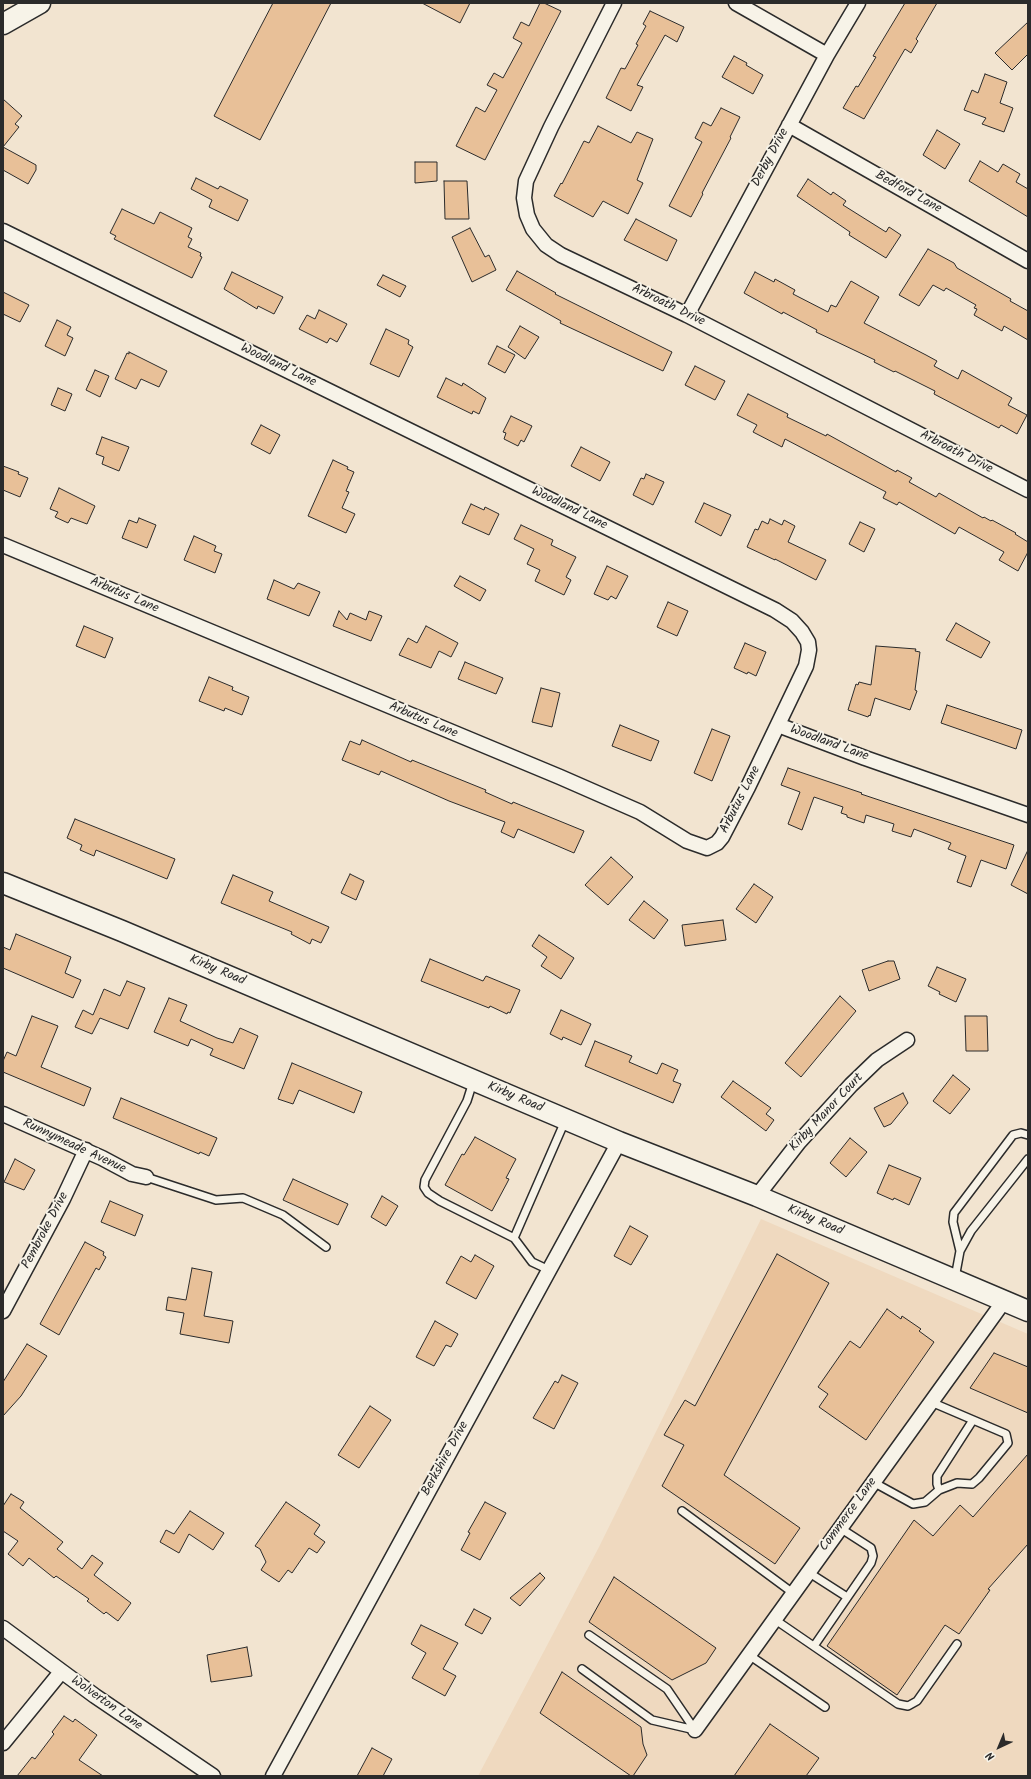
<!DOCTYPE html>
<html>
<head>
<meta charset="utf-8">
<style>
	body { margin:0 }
	#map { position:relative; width:1031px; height:1779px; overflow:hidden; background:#f2e4d0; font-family:Kalam,sans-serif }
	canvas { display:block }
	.frame { position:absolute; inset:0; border:4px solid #2b2b2b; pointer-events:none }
	.north { position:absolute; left:979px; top:1727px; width:40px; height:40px; -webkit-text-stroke:3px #f7f3e8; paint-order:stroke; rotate:224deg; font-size:11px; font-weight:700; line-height:16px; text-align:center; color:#2b2b2b }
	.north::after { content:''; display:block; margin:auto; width:14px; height:18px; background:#2b2b2b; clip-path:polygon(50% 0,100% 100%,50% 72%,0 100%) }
</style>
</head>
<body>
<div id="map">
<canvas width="1031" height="1779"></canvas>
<div class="frame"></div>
<div class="north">N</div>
</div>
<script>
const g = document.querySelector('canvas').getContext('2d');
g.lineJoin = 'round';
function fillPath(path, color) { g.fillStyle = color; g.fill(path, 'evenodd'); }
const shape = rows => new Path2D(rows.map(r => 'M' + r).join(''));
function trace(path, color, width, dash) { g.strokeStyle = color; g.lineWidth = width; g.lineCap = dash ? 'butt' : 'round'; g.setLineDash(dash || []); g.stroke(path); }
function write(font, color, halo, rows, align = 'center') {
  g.font = font + ' Kalam,sans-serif'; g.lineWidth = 4; g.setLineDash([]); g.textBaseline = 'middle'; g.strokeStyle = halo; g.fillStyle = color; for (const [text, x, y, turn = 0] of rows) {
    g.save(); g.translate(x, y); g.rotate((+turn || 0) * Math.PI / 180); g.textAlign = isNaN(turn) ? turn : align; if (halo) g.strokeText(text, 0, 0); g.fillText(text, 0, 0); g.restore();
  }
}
const built = shape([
	[761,1219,1028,1334,1028,1776,478,1776,599,1547]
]);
const building = shape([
	[273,3,331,3,260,140,214,116,273,3],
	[422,3,470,3,460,23,422,3],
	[540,3,544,3,561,11,485,160,456,146,476,107,485,112,497,90,487,85,494,73,503,78,522,43,513,38,521,22,529,26,540,3],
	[905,3,937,3,916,39,918,41,911,53,905,49,864,119,843,108,856,86,858,87,876,57,873,56,905,3],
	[650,11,684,27,677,42,665,35,637,85,643,87,631,111,606,98,621,68,625,69,638,45,636,44,646,26,643,24,650,11],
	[1028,22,1028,54,1012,70,995,53,1028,22],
	[734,56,747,63,746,65,763,75,753,94,722,77,734,56],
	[985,74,1007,82,1000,103,1013,108,1004,132,982,124,986,118,964,110,972,90,978,93,985,74],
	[3,99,22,116,15,124,19,127,3,147,3,99],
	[721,108,740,117,730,137,731,138,702,193,703,194,691,217,669,206,702,142,695,138,703,122,711,126,721,108],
	[598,126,631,143,637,132,653,139,637,180,643,183,628,214,603,201,593,217,554,196,561,183,562,184,584,141,589,143,598,126],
	[937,130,960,144,945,169,923,155,937,130],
	[3,147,36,165,36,170,28,184,3,170,3,147],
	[980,161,998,172,1003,164,1020,174,1016,182,1028,189,1028,217,969,181,980,161],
	[415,162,437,162,437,181,415,183,415,162],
	[196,178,218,189,220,186,248,200,238,221,209,207,212,200,191,189,196,178],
	[808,179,831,195,833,192,846,201,843,205,886,232,889,227,901,235,886,258,849,235,850,232,797,196,808,179],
	[444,181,467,181,469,219,445,219,444,181],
	[122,209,154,224,160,212,192,228,188,237,192,239,188,247,201,253,200,256,202,257,192,278,114,239,116,236,110,233,122,209],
	[636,219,677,240,667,261,624,240,636,219],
	[470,228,485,257,489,255,496,270,472,282,452,237,470,228],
	[928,249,954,263,957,268,1011,299,1010,301,1028,311,1028,340,1004,326,1002,331,974,315,977,309,974,308,976,305,946,288,944,291,933,285,919,306,899,295,928,249],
	[517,271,556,293,555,294,672,352,663,371,560,323,561,321,506,290,517,271],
	[232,272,283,297,274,314,258,306,257,309,224,289,232,272],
	[755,272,774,282,775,279,795,290,793,294,828,312,831,305,836,307,851,281,879,297,864,323,926,355,937,361,934,366,958,379,962,370,1012,398,1008,405,1027,415,1017,434,1001,425,999,428,934,394,935,391,895,371,894,372,874,362,875,360,816,332,817,330,783,312,782,314,744,293,755,272],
	[383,275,406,286,400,297,377,285,383,275],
	[3,292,29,305,20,322,3,314,3,292],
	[319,310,347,324,337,342,330,338,327,343,299,329,307,315,315,319,319,310],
	[57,320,71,327,67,335,73,338,65,356,45,346,57,320],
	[520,326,539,337,525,359,508,347,520,326],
	[386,329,409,340,408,344,413,347,399,377,370,364,386,329],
	[497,346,515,355,505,373,488,364,497,346],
	[129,352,167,371,159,387,141,379,136,389,115,379,127,353,129,354,129,352],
	[695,366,725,381,715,400,685,385,695,366],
	[95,370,109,376,100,397,86,390,95,370],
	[446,378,462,386,463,383,486,398,479,414,473,411,472,414,437,397,446,378],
	[58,388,72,394,65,411,51,405,58,388],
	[748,394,788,414,787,417,826,436,827,434,896,472,897,470,912,478,909,482,936,497,939,493,983,518,984,517,991,521,992,520,1016,533,1015,534,1028,542,1028,552,1018,571,999,560,1004,552,959,527,955,534,899,502,897,505,883,498,886,492,785,439,782,447,753,432,757,425,737,415,748,394],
	[511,416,532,426,524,442,521,440,518,446,504,439,506,433,503,432,511,416],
	[261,425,280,435,270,454,251,444,261,425],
	[102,437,129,447,119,471,102,464,104,457,96,454,102,437],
	[581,447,610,462,600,481,571,466,581,447],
	[333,460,348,467,347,469,354,472,346,491,349,492,342,508,355,514,346,533,308,516,333,460],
	[3,466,19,472,18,474,28,478,20,497,3,490,3,466],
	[646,474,664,482,653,505,633,495,641,478,644,479,646,474],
	[59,488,95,506,87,524,71,518,68,523,55,517,58,512,50,509,59,488],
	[704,503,731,515,721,536,695,522,704,503],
	[471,504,484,510,485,507,499,514,489,535,462,523,471,504],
	[139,518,156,525,147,548,122,538,129,520,137,523,139,518],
	[770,519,782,525,784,520,795,526,788,542,826,560,816,580,775,559,775,560,747,547,755,529,758,530,762,521,768,524,770,519],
	[860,522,875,529,864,552,849,544,860,522],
	[521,525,553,540,551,545,576,557,566,577,571,580,564,595,535,581,540,570,527,564,534,549,514,539,521,525],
	[194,536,216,546,214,551,222,554,215,573,184,560,194,536],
	[607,566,628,576,616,599,611,596,608,600,594,594,607,566],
	[460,576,486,590,480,601,454,586,460,576],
	[274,580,294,589,298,583,320,592,309,616,267,599,274,580],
	[668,602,688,611,677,636,657,627,668,602],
	[339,611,347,620,350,613,366,620,369,611,382,616,371,641,333,626,339,611],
	[956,623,990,642,981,658,946,640,956,623],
	[84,626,113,638,105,658,76,646,84,626],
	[426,626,458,643,451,657,439,651,431,668,399,655,408,638,417,643,426,626],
	[745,643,766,652,756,676,748,672,747,674,734,668,745,643],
	[876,646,916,649,915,651,920,652,915,690,917,691,910,710,875,698,870,716,869,715,868,717,848,710,856,684,858,685,859,682,871,685,876,646],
	[465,662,503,678,496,694,458,679,465,662],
	[209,677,233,687,232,690,249,697,242,715,225,708,224,711,199,701,209,677],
	[541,688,560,693,552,727,532,722,541,688],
	[947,705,1022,730,1016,749,941,723,947,705],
	[620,725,659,741,651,761,612,746,620,725],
	[712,729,730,736,712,781,694,773,712,729],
	[362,740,411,762,412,760,486,790,485,792,512,804,513,802,584,831,574,853,518,829,514,838,501,832,505,822,449,801,381,771,379,775,342,760,350,741,360,745,362,740],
	[788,768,862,793,861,794,1014,845,1006,869,981,860,971,887,957,882,966,856,948,849,951,843,914,829,911,837,892,831,894,824,866,815,864,823,847,817,847,815,841,813,843,807,814,797,802,830,788,824,800,792,781,785,788,768],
	[75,819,175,859,167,879,96,850,94,856,80,850,82,845,67,838,75,819],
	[1028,850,1028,894,1011,885,1028,850],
	[611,857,633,877,608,905,585,885,611,857],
	[350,874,364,881,356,900,341,893,350,874],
	[233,875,273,892,269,901,329,927,321,943,312,939,310,944,291,934,292,932,221,903,233,875],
	[754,884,773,897,756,923,736,909,754,884],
	[644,901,668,920,654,939,629,920,644,901],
	[723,920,726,940,685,946,682,925,723,920],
	[16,934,71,957,65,973,81,980,73,998,3,968,3,947,10,950,16,934],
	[539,935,574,958,561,979,541,966,547,957,532,946,539,935],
	[430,959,483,981,486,976,520,990,510,1013,508,1012,507,1014,490,1006,489,1008,421,981,430,959],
	[888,961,894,961,900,979,869,991,862,970,888,961],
	[937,967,966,979,956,1002,939,994,940,992,928,986,937,967],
	[127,981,145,988,128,1029,100,1018,92,1034,75,1027,83,1010,93,1015,104,989,120,996,127,981],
	[840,996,856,1011,801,1077,785,1063,840,996],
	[169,998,187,1005,180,1021,217,1038,233,1043,240,1028,258,1036,244,1069,210,1055,213,1049,191,1039,188,1046,154,1032,169,998],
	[561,1010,591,1024,581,1045,563,1037,562,1040,550,1034,561,1010],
	[32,1016,58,1026,41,1067,91,1088,84,1106,3,1072,3,1061,7,1052,16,1056,32,1016],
	[965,1016,987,1016,988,1051,966,1051,965,1016],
	[595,1041,632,1056,629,1062,657,1074,662,1063,678,1070,673,1081,681,1084,673,1103,585,1066,595,1041],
	[292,1063,362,1092,354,1113,299,1090,293,1104,278,1099,292,1063],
	[953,1075,970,1089,950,1114,933,1101,953,1075],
	[733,1081,771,1108,766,1114,774,1120,766,1131,721,1097,733,1081],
	[903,1093,908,1103,891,1124,884,1127,874,1108,903,1093],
	[121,1098,217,1138,209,1156,200,1152,199,1154,113,1118,121,1098],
	[475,1137,516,1159,506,1178,509,1179,507,1183,492,1211,445,1185,462,1154,464,1155,475,1137],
	[850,1138,867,1152,846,1177,830,1163,850,1138],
	[15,1159,35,1170,24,1190,4,1182,15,1159],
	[889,1165,921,1178,909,1205,894,1198,893,1200,877,1193,889,1165],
	[293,1179,348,1204,338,1225,283,1200,293,1179],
	[382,1196,398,1206,386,1226,371,1217,382,1196],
	[110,1201,143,1215,135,1236,101,1222,110,1201],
	[630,1226,648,1236,631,1265,614,1256,630,1226],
	[85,1242,104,1252,103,1255,106,1257,99,1270,96,1268,59,1335,40,1324,85,1242],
	[777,1254,829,1283,724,1475,800,1528,775,1564,662,1486,684,1445,664,1435,685,1400,695,1406,777,1254],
	[475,1255,494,1266,476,1299,446,1283,461,1256,471,1262,475,1255],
	[192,1268,212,1272,204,1316,233,1321,229,1343,180,1334,184,1313,166,1310,168,1297,186,1300,192,1268],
	[887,1309,901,1319,902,1316,921,1329,919,1331,934,1342,866,1440,819,1407,828,1394,818,1387,850,1341,860,1348,887,1309],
	[435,1321,458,1334,451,1347,446,1345,434,1366,416,1357,435,1321],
	[27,1344,47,1356,21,1396,3,1416,3,1382,27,1344],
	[994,1353,1028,1367,1028,1413,970,1388,994,1353],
	[562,1375,578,1383,554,1429,533,1418,555,1381,558,1383,562,1375],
	[370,1406,391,1420,359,1468,338,1455,370,1406],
	[1028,1454,1028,1544,988,1589,990,1590,959,1634,945,1625,897,1695,827,1646,914,1520,933,1536,960,1505,973,1517,1028,1454],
	[11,1494,24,1502,20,1508,63,1542,57,1549,82,1569,92,1555,103,1563,94,1575,131,1603,118,1621,106,1612,104,1614,87,1601,89,1599,56,1576,54,1578,29,1558,23,1566,8,1554,18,1541,3,1531,3,1506,11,1494],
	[286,1502,320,1525,314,1534,325,1542,317,1553,309,1548,292,1573,288,1570,279,1582,261,1570,266,1562,260,1549,255,1546,286,1502],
	[485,1502,506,1513,480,1560,461,1550,470,1533,468,1532,485,1502],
	[190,1511,224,1533,213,1550,189,1534,179,1553,160,1542,166,1530,174,1534,190,1511],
	[540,1573,545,1578,520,1606,510,1598,540,1573],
	[614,1577,716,1648,706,1663,672,1680,589,1622,614,1577],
	[474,1609,491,1618,482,1634,465,1625,474,1609],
	[421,1625,458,1643,443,1669,456,1676,445,1696,412,1678,426,1653,411,1644,421,1625],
	[247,1647,252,1676,211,1682,207,1655,247,1647],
	[562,1672,641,1727,643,1744,647,1755,633,1776,631,1776,540,1713,562,1672],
	[64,1716,73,1722,75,1719,97,1735,79,1760,103,1776,17,1776,32,1757,35,1759,54,1734,52,1732,64,1716],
	[770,1724,819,1758,806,1776,734,1776,770,1724],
	[372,1748,392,1759,383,1776,357,1776,372,1748]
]);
const lane = shape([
	[473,1082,467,1101,425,1180,424,1187,428,1193,440,1201,514,1238,532,1262,549,1270],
	[146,1177,216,1200,243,1198,283,1215,326,1247],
	[514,1238,565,1121],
	[960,1251,953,1222,954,1213,1013,1135,1021,1133,1028,1135],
	[955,1278,960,1251,971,1231,1028,1159],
	[873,1482,913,1504,925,1502,939,1490,957,1483,972,1484,979,1478,1008,1443,1006,1434,931,1402],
	[939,1490,937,1484,937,1476,973,1420],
	[682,1511,793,1593],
	[808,1572,847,1597],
	[774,1619,898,1704,908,1706,917,1701,957,1644],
	[589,1635,667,1689,695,1730],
	[814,1646,871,1563,873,1556,871,1548,840,1528],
	[749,1655,825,1707],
	[582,1669,652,1720,695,1730]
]);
const street = shape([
	[614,3,551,127,526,181,524,198,527,215,533,229,546,245,561,255,687,315,1028,490],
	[736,3,827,55],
	[789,125,1028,261],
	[3,231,775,610,792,621,802,632,808,642,809,650,806,666,748,787,722,837,717,843,707,848,687,841,640,812,560,777,3,545],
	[687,315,827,55,858,3],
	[778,725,865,758,1028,815],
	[3,1114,102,1158,132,1174,146,1177],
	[757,1196,799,1142,851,1085,877,1060,907,1040],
	[3,1311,63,1199,86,1150],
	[3,1628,95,1696,213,1776],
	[695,1730,1004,1301],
	[3,1743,61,1672],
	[273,1776,619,1142]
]);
const secondary = shape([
	[3,24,40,3],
	[3,883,122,931,619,1142,757,1196,1028,1311]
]);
const streetNames = [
	["Derby Drive",771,158,-62],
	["Bedford Lane",908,193,29],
	["Arbroath Drive",668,306,26],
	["Woodland Lane",278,366,26],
	["Arbroath Drive",956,453,27],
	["Woodland Lane",569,509,26],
	["Arbutus Lane",124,596,23],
	["Arbutus Lane",423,721,23],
	["Woodland Lane",829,744,20],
	["Arbutus Lane",741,800,-63],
	["Kirby Road",217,971,23],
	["Kirby Road",515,1098,23],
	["Kirby Manor Court",827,1113,-47],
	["Runnymeade Avenue",74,1147,25],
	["Kirby Road",815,1221,23],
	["Pembroke Drive",46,1231,-62],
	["Berkshire Drive",446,1459,-61],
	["Commerce Lane",849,1515,-54],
	["Wolverton Lane",106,1704,35]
];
fillPath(built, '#efd9bf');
fillPath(building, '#e8c098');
trace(building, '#2b2b2b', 1);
trace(lane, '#2b2b2b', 10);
trace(street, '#2b2b2b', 17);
trace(secondary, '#2b2b2b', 23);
trace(lane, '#f7f3e8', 7);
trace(street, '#f7f3e8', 14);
trace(secondary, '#f7f3e8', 20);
write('13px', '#2b2b2b', '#f7f3e8', streetNames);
</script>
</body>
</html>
